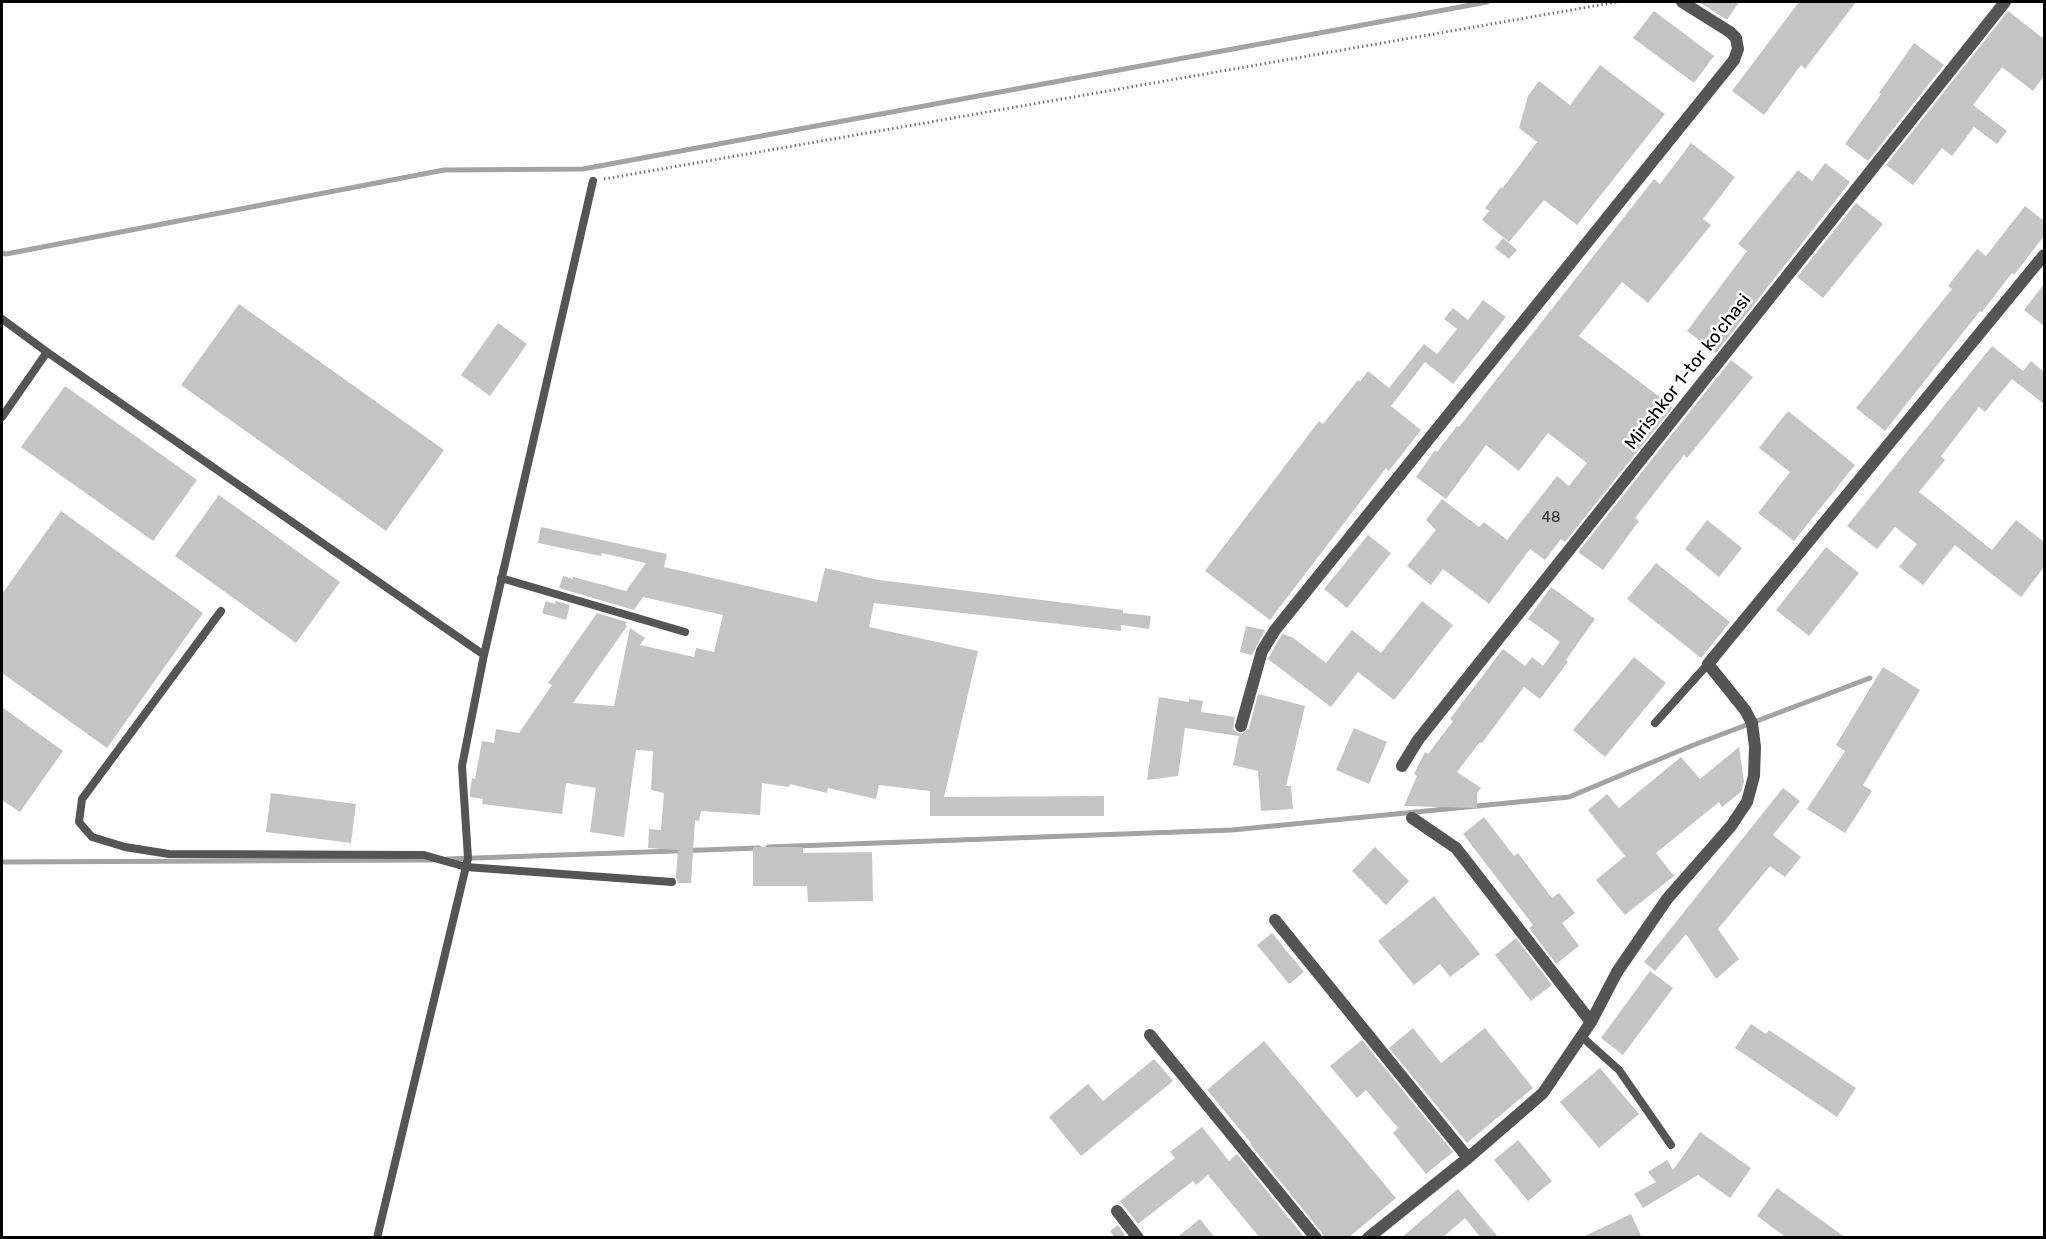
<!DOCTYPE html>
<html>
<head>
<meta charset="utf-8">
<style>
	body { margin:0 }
	#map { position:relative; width:2046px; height:1239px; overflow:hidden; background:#fff; font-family:Rubik,sans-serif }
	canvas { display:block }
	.frame { position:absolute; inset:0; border:3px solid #000; pointer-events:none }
</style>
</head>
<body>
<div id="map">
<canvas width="2046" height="1239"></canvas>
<div class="frame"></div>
</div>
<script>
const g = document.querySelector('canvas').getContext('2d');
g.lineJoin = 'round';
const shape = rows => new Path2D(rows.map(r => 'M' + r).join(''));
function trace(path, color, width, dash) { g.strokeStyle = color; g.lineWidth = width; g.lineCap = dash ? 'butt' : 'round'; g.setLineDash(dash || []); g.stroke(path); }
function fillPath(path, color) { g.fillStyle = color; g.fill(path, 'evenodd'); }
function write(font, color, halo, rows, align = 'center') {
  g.font = font + ' Rubik,sans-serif'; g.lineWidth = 5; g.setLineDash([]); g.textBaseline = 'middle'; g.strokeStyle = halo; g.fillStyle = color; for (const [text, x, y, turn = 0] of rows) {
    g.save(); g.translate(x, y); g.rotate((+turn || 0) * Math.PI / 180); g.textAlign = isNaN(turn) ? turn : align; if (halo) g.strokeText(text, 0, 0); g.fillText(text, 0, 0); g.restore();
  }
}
const stream = shape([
	[2,253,6,254,444,170,583,169,1487,2],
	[768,847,1232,830,1569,797,1691,746,1870,678],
	[447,859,759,848],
	[2,862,432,860]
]);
const building = shape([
	[1699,2,1739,2,1727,20],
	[1799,2,1856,2,1805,69,1801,65,1764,115,1732,91],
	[1654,11,1714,56,1694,83,1633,38],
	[2008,11,2044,39,2044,76,2033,91,2002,67,1973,105,2007,131,1997,144,1974,127,1952,156,1942,148,1913,185,1886,165],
	[1914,43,1944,65,1868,161,1845,144,1881,94,1879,93],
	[1600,65,1665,114,1577,225,1544,200,1509,242,1482,220,1489,211,1485,208,1501,187,1502,189,1537,142,1519,128,1528,96,1539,81,1570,105],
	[1691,143,1735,177,1703,219,1711,225,1648,303,1622,282,1579,336,1673,407,1565,542,1561,539,1545,560,1530,549,1489,604,1443,569,1431,585,1407,566,1436,530,1426,520,1442,499,1479,527,1484,522,1507,540,1557,476,1569,486,1587,463,1548,433,1519,471,1486,445,1446,499,1416,477,1435,450,1437,452,1457,426,1459,427,1654,179,1660,184],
	[1825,163,1850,182,1716,353,1687,331,1747,251,1738,244,1798,170,1812,181],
	[1856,203,1883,224,1823,298,1797,277],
	[2025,206,2044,221,2044,236,2014,275,2012,273,1982,312,1980,311,1885,431,1856,408,1952,289,1948,286,1977,249,1986,256],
	[1503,238,1517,250,1509,259,1495,248],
	[2044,284,2044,326,2024,310],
	[1483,300,1506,317,1453,384,1425,362,1391,406,1421,430,1389,471,1386,468,1270,620,1205,571,1319,421,1323,424,1358,380,1360,382,1368,371,1389,388,1424,344,1437,354,1457,329,1444,319,1453,308,1468,320],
	[239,304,444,450,386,531,181,385],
	[498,323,527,344,490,396,461,375],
	[1992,346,2023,371,2031,361,2044,372,2044,404,2012,379,1985,412,1979,407,1941,456,1945,460,1919,492,1992,550,2016,520,2044,542,2044,567,2021,597,1955,545,1923,585,1899,567,1917,544,1895,527,1877,549,1847,526],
	[1731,360,1753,377,1687,458,1684,455,1635,518,1639,521,1603,570,1578,552],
	[65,386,197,480,153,541,21,447],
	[1788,411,1855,465,1794,541,1758,513,1790,472,1759,448],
	[219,495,340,582,296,643,175,556],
	[61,511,203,613,107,748,2,673,2,594],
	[1707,520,1742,548,1719,577,1685,549],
	[541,527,667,554,664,567,817,602,825,568,879,580,1123,610,1123,613,1151,616,1149,629,1121,625,1121,631,874,603,869,627,978,651,944,797,1104,796,1104,816,930,816,930,791,879,785,876,799,828,788,827,793,790,784,789,787,762,783,760,815,701,811,699,821,695,820,691,883,678,883,676,877,678,850,648,848,649,829,661,830,664,793,651,790,653,751,636,750,624,837,590,832,596,788,566,783,562,814,482,804,483,799,470,797,470,792,472,778,475,779,482,741,494,743,496,729,519,733,552,685,548,683,597,613,627,622,625,624,627,626,573,703,614,706,630,628,645,638,640,645,694,657,696,648,714,652,723,615,643,597,634,610,559,588,563,576,573,579,573,577,626,591,646,563,602,553,601,556,538,543],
	[1368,535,1391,553,1347,608,1324,589],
	[1826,547,1859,573,1809,636,1776,610],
	[1656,563,1730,622,1701,658,1627,599],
	[1551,587,1595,619,1566,660,1568,662,1540,699,1524,687,1482,743,1480,742,1457,772,1481,788,1477,793,1477,808,1404,806,1417,776,1414,774,1425,752,1428,754,1453,721,1450,719,1503,649,1525,666,1532,657,1543,666,1560,642,1528,619],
	[546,601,555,604,556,601,570,605,566,620,542,613],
	[1422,601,1453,625,1394,700,1358,672,1331,707,1268,659,1282,634,1292,637,1326,663,1352,630,1381,653],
	[1246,626,1265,630,1252,655,1240,652],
	[1634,657,1666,683,1605,757,1573,730],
	[1883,667,1920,690,1863,785,1872,791,1845,833,1807,809,1845,751,1836,745],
	[1258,694,1305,706,1286,786,1291,786,1293,809,1261,811,1258,771,1233,765,1239,736,1185,728,1178,776,1147,780,1159,697,1189,702,1189,699,1203,701,1201,712,1235,717,1233,729,1236,732,1242,734,1249,728],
	[2,707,63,751,20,812,2,800],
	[1354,728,1387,742,1369,784,1336,770],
	[1739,747,1744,782,1741,792,1722,807,1719,802,1656,853,1674,876,1625,915,1596,880,1625,856,1588,810,1607,794,1619,808,1681,757,1700,779],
	[1783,788,1800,801,1773,835,1801,857,1785,877,1770,866,1718,929,1739,959,1716,979,1686,934,1655,971,1644,962],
	[271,793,356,804,351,843,266,832],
	[1484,817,1514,856,1518,853,1552,898,1559,893,1575,913,1562,923,1579,946,1556,964,1529,928,1533,925,1463,834],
	[753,847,803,847,803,853,872,852,873,901,808,902,807,886,753,886],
	[1375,847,1409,881,1386,905,1352,871],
	[1434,896,1480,954,1450,977,1440,964,1414,985,1378,941],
	[1272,933,1304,972,1289,984,1257,945],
	[1516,938,1552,985,1531,1001,1495,955],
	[1650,971,1673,988,1623,1055,1601,1038],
	[1751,1024,1766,1034,1769,1030,1856,1088,1837,1117,1735,1048],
	[1413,1028,1441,1063,1485,1028,1533,1088,1467,1143,1389,1048],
	[1362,1040,1453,1152,1426,1174,1393,1133,1398,1128,1366,1090,1357,1098,1330,1066],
	[1264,1041,1396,1198,1348,1238,1324,1238,1322,1233,1250,1144,1251,1143,1207,1090],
	[1154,1059,1173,1081,1081,1156,1049,1117,1088,1084,1103,1101],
	[1600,1068,1639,1114,1599,1148,1560,1102],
	[1202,1127,1229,1161,1237,1154,1305,1238,1260,1238,1208,1175,1196,1185,1193,1181,1138,1224,1120,1201,1175,1158,1170,1152],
	[1700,1132,1751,1168,1730,1198,1698,1175,1643,1208,1634,1194,1656,1182,1648,1172,1667,1160,1673,1170],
	[1518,1140,1552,1181,1528,1201,1494,1160],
	[1777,1188,1846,1238,1787,1238,1757,1216],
	[1458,1189,1499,1238,1481,1238,1465,1218,1442,1238,1401,1238],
	[1631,1214,1642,1238,1581,1238],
	[1200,1219,1215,1238,1176,1238],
	[1118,1225,1125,1235,1121,1238,1115,1238,1110,1231]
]);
const path = shape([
	[604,179,1617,2]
]);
const lane = shape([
	[2,319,47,352],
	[2,417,47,352,484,655],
	[501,578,685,632],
	[221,611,82,799,79,822,92,837,125,847,169,854,424,855,466,867,672,882],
	[1655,723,1708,664],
	[1581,1036,1619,1070,1671,1145],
	[377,1238,468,858,462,766,484,655,593,181]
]);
const street = shape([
	[1241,726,1262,651,1275,630,1734,60,1738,49,1736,38,1730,32,1682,2],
	[1402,766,1418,740,2005,2],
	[1412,818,1456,848,1591,1022],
	[1275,920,1468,1158],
	[1150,1035,1316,1238],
	[1117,1211,1138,1238],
	[1368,1238,1468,1158,1543,1093,1591,1022,1617,972,1667,899,1731,826,1747,802,1754,776,1755,747,1752,723,1745,710,1708,664,2044,255]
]);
const numberNames = [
	["48",1551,518]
];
const streetNames = [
	["Mirishkor 1-tor ko'chasi",1688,372,-52]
];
trace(stream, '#a3a3a3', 5);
fillPath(building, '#c4c4c4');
trace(path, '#777', 3, [1.5, 3]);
trace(lane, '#555', 8);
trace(street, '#555', 12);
write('15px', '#313131', null, numberNames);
write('18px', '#000', '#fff', streetNames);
</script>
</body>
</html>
